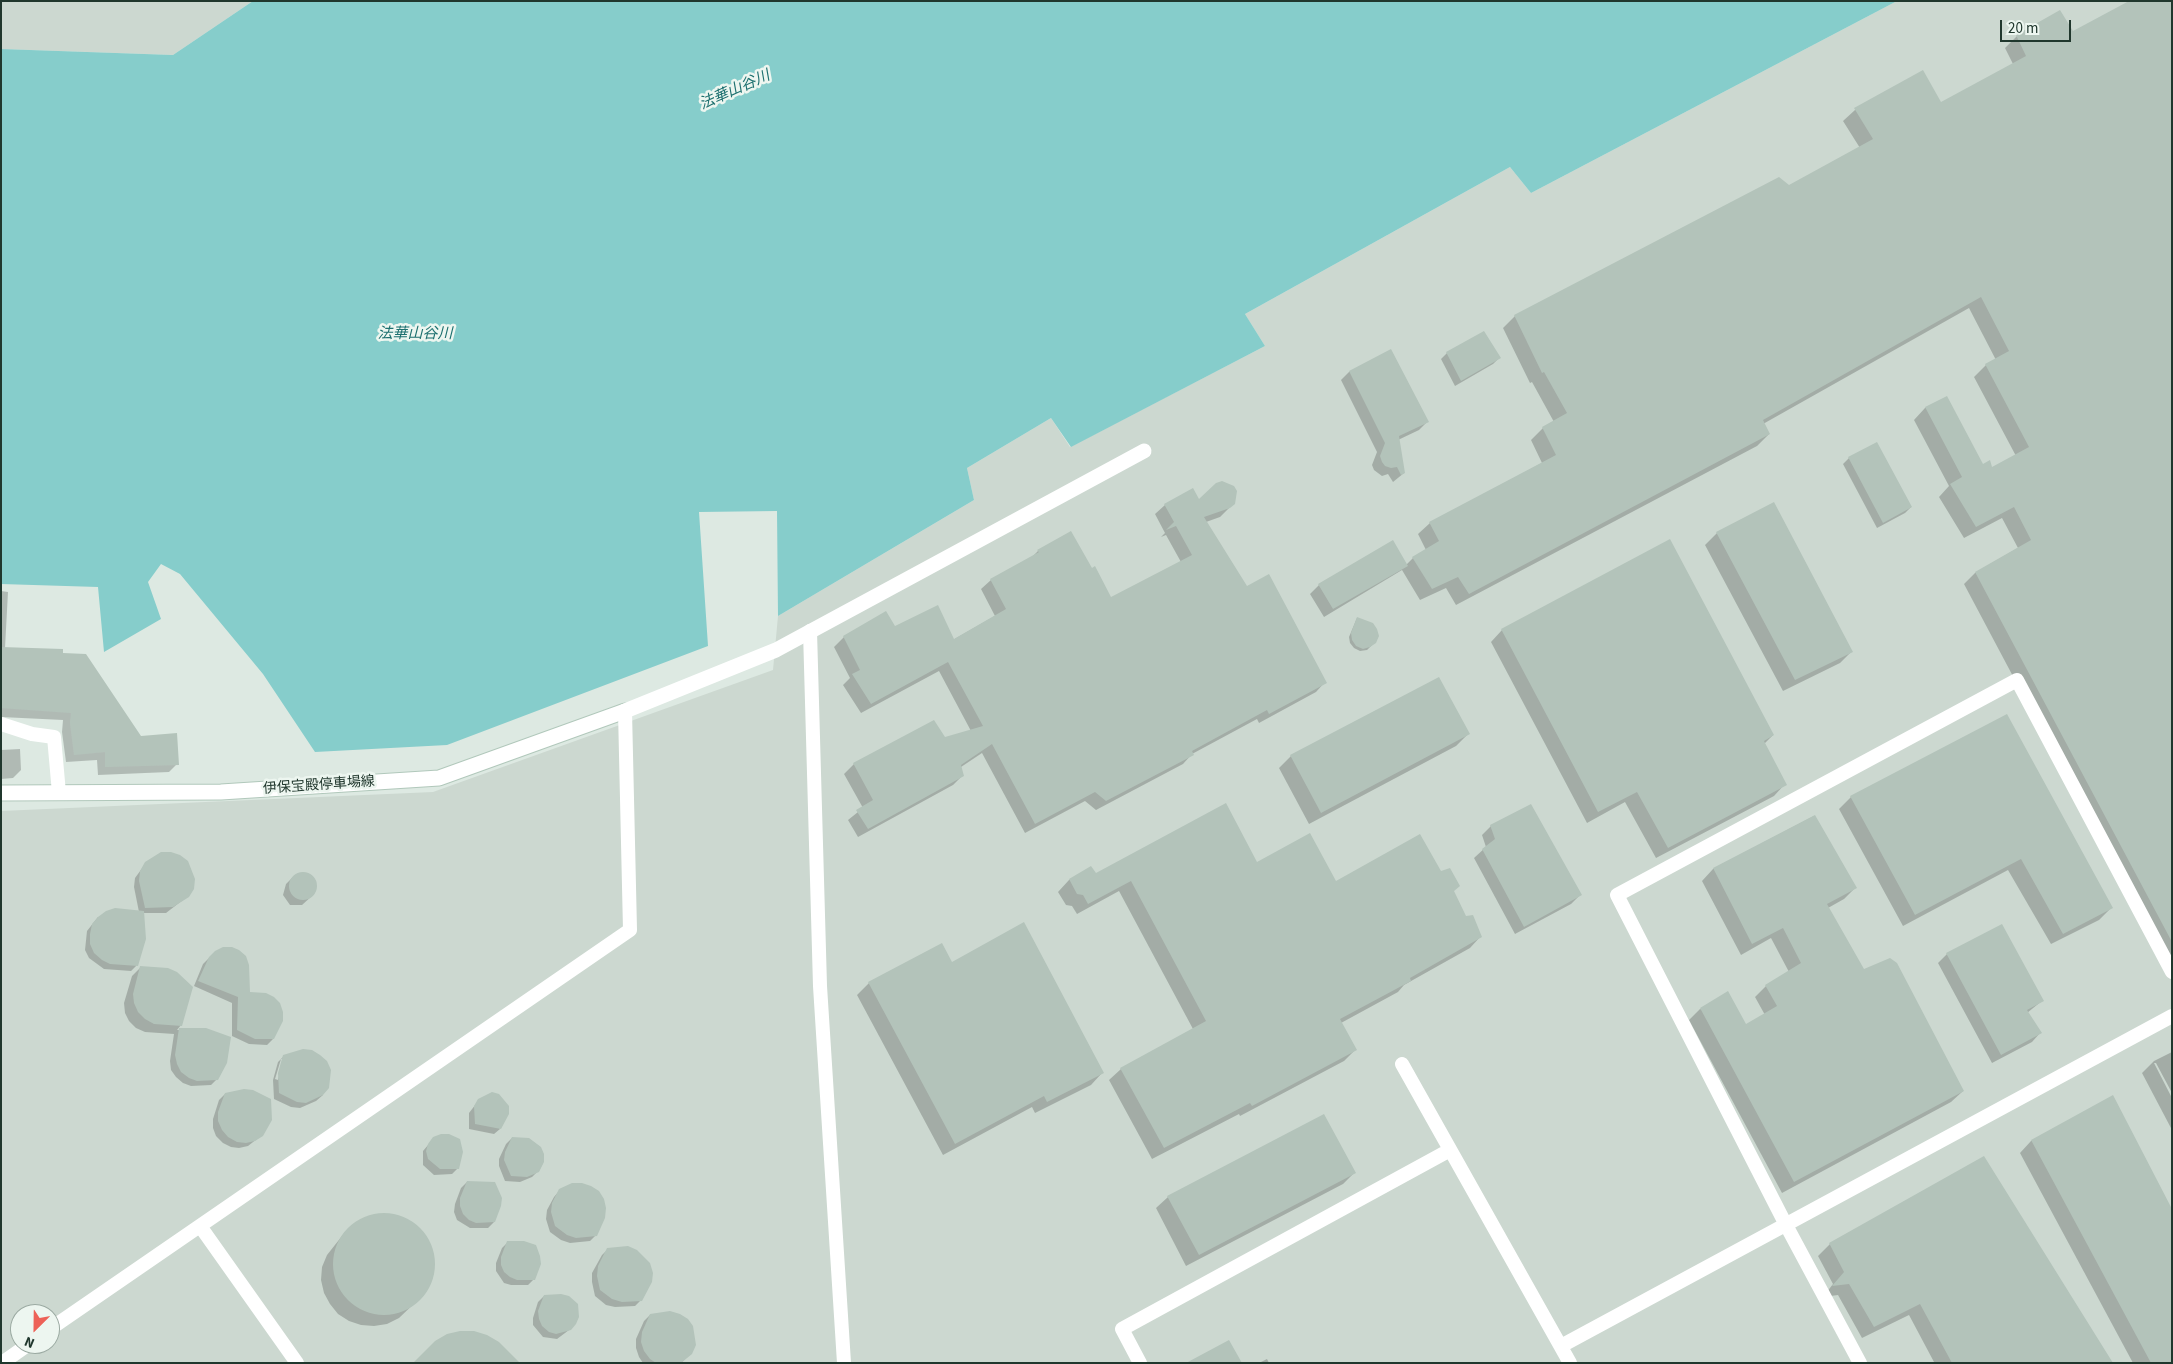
<!DOCTYPE html>
<html>
<head>
<meta charset="utf-8">
<style>
	body { margin:0 }
	#map { position:relative; width:2173px; height:1364px; overflow:hidden; background:#dde9e2; font-family:"Source Sans 3",sans-serif }
	canvas { display:block }
	.frame { position:absolute; inset:0; border:2px solid #20372d; pointer-events:none }
	.north { position:absolute; left:10px; top:1304px; width:50px; height:50px; box-sizing:border-box; background:#edf6f0; border:1px solid #9baaa2; border-radius:50%; rotate:203deg; font-size:14px; font-weight:700; line-height:20px; text-align:center; color:#20372d }
	.north::after { content:''; display:block; margin:auto; width:18px; height:22px; background:#ed6157; clip-path:polygon(50% 0,100% 100%,50% 72%,0 100%) }
	.scale { position:absolute; left:2000px; top:20px; width:71px; height:22px; box-sizing:border-box; border:2px solid #20372d; border-top:0; padding-left:6px; font-size:15px; line-height:18px; white-space:nowrap; color:#20372d; -webkit-text-stroke:4px #edf6f0; paint-order:stroke }
</style>
</head>
<body>
<div id="map">
<canvas width="2173" height="1364"></canvas>
<div class="frame"></div>
<div class="north">N</div>
<div class="scale">20 m</div>
</div>
<script>
const g = document.querySelector('canvas').getContext('2d');
g.lineJoin = 'round';
function fillPath(path, color) { g.fillStyle = color; g.fill(path, 'evenodd'); }
const shape = rows => new Path2D(rows.map(r => 'M' + r).join(''));
function trace(path, color, width, dash) { g.strokeStyle = color; g.lineWidth = width; g.lineCap = dash ? 'butt' : 'round'; g.setLineDash(dash || []); g.stroke(path); }
function write(font, color, halo, rows, align = 'center') {
  g.font = font + ' "Source Sans 3","Noto Sans JP",sans-serif'; g.lineWidth = 5; g.setLineDash([]); g.textBaseline = 'middle'; g.strokeStyle = halo; g.fillStyle = color; for (const [text, x, y, turn = 0] of rows) {
    g.save(); g.translate(x, y); g.rotate((+turn || 0) * Math.PI / 180); g.textAlign = isNaN(turn) ? turn : align; if (halo) g.strokeText(text, 0, 0); g.fillText(text, 0, 0); g.restore();
  }
}
const built = shape([
	[1,1,253,1,173,55,1,49],
	[1897,1,2172,1,2172,1363,1,1363,1,811,433,792,773,670,778,616,974,500,967,468,1051,418,1070,447,1265,346,1245,314,1510,167,1531,193],
	[20,1314,50,1314,50,1344,20,1344]
]);
const water = shape([
	[253,1,1897,1,1531,193,1510,167,1245,314,1265,346,1071,447,1051,418,967,468,974,500,778,616,777,511,699,512,708,646,447,745,315,752,263,674,180,574,161,564,148,582,161,619,104,652,98,587,1,584,1,49,173,55]
]);
const shadow = shape([
	[2172,1,2172,976,1964,584,1975,573,2018,548,2002,518,1964,538,1939,497,1949,486,1914,420,1925,408,1946,398,1983,466,1991,469,2016,456,1974,377,1986,365,1996,360,1969,308,1763,424,1769,434,1757,446,1456,605,1446,588,1420,600,1402,570,1324,617,1310,594,1319,585,1406,565,1413,558,1426,550,1418,534,1430,523,1542,463,1531,440,1543,428,1554,422,1532,382,1530,383,1503,328,1515,316,1789,186,1860,148,1843,121,1855,110,1940,104,2013,64,2005,48,2017,36,2073,33],
	[1391,351,1427,422,1419,430,1398,440,1404,473,1393,482,1388,474,1382,476,1374,470,1372,465,1377,452,1341,380,1349,372],
	[1447,353,1499,358,1493,364,1455,386,1441,359],
	[1849,458,1911,507,1905,513,1877,528,1843,464],
	[1199,501,1234,503,1220,517,1206,522,1246,588,1325,682,1316,692,1259,723,1257,719,1192,754,1183,764,1096,810,1085,801,1025,833,982,753,961,767,962,776,953,785,858,837,848,820,863,808,844,774,854,764,971,731,939,671,861,713,843,685,850,678,834,647,844,637,894,628,953,640,995,616,981,589,991,580,1031,558,1038,551,1091,570,1111,599,1181,562,1166,535,1161,537,1165,533,1155,514,1165,505],
	[1717,533,1852,651,1840,663,1783,691,1705,545],
	[1,591,8,592,5,648,61,654,140,737,177,764,169,772,98,775,97,760,66,762,62,732,63,720,1,717],
	[1357,618,1372,645,1367,650,1360,651,1354,648,1350,643,1349,637],
	[1502,630,1773,735,1764,744,1785,784,1774,796,1656,858,1625,802,1587,823,1491,642],
	[2006,716,2111,908,2099,920,2051,944,2008,870,1903,926,1839,809,1851,797],
	[1468,734,1456,746,1309,824,1279,768,1291,756],
	[20,749,21,770,13,778,1,779,1,750],
	[1814,816,1855,888,1844,899,1828,908,1863,971,1963,1091,1951,1102,1782,1193,1689,1020,1700,1009,1746,1025,1765,1015,1755,997,1766,986,1789,972,1771,938,1741,955,1702,881,1713,869],
	[1491,826,1580,895,1571,904,1515,934,1474,858,1486,847,1482,835],
	[146,863,188,896,166,913,143,913,137,965,131,971,104,969,89,958,85,950,87,931,98,917,139,912,134,887,135,878],
	[1256,864,1335,883,1453,892,1465,917,1481,936,1470,948,1404,985,1398,992,1341,1023,1355,1050,1344,1061,1240,1116,1239,1114,1152,1159,1109,1080,1121,1069,1193,1029,1119,891,1077,914,1072,906,1066,905,1058,892,1069,880,1091,868,1095,875],
	[303,873,309,874,316,883,313,895,302,905,290,905,283,895,286,884,292,878],
	[215,952,249,993,273,1039,267,1045,249,1044,232,1036,232,1003,194,986,203,964],
	[1947,954,2043,1000,2027,1013,2040,1033,2032,1042,1992,1063,1938,963],
	[952,964,1102,1073,1091,1085,1035,1113,1032,1107,943,1155,857,995,869,983],
	[141,967,181,1025,177,1030,206,1029,217,1079,211,1085,191,1086,183,1083,176,1077,171,1070,170,1061,174,1034,145,1032,136,1028,129,1021,125,1013,124,1003,132,976],
	[2172,1052,2172,1093,2156,1063,2154,1063,2172,1098,2172,1130,2142,1073,2154,1061],
	[284,1056,323,1095,316,1101,300,1108,291,1107,274,1099,273,1080,278,1062,281,1059,275,1079,278,1080,283,1059,281,1059],
	[225,1094,271,1119,262,1135,248,1146,239,1148,231,1147,223,1143,216,1136,213,1128,213,1119,219,1100],
	[2113,1097,2172,1363,2133,1363,2020,1153,2031,1141],
	[479,1100,500,1129,494,1134,469,1129,469,1113],
	[434,1138,458,1168,452,1174,434,1175,423,1165,423,1151],
	[512,1138,529,1139,540,1147,538,1171,532,1177,520,1182,505,1181,499,1166,499,1159,506,1144],
	[1354,1173,1343,1184,1186,1266,1156,1208,1168,1197],
	[467,1182,494,1222,488,1228,470,1228,457,1220,454,1212,455,1204,461,1188],
	[560,1190,596,1235,590,1241,570,1243,561,1240,550,1232,546,1219,547,1210,554,1197],
	[381,1215,394,1216,406,1220,417,1227,425,1237,431,1249,434,1261,433,1274,428,1287,421,1297,399,1318,387,1324,374,1326,361,1325,349,1321,338,1314,330,1304,324,1293,321,1280,322,1267,327,1255,346,1231,356,1223,368,1217],
	[508,1242,534,1279,528,1285,511,1285,504,1283,496,1271,496,1263,502,1248],
	[1830,1244,2112,1363,1933,1363,1934,1362,1909,1315,1862,1338,1838,1295,1823,1297,1833,1284,1818,1256],
	[608,1249,637,1251,649,1264,641,1300,635,1306,615,1307,606,1305,595,1296,592,1282,592,1273,602,1255],
	[544,1296,569,1330,557,1339,543,1337,533,1325,533,1318,538,1302],
	[650,1315,684,1360,681,1363,643,1363,639,1357,636,1348,636,1339,644,1321],
	[1267,1359,1269,1363,1259,1363]
]);
const building = shape([
	[2129,1,2172,1,2172,942,1975,572,2031,540,2014,507,1976,527,1950,484,1962,477,1925,407,1947,396,1983,464,1990,460,1992,467,2029,447,1985,364,2009,351,1981,297,1763,420,1770,434,1469,594,1458,577,1432,589,1412,557,1439,541,1429,522,1556,455,1542,427,1567,413,1544,372,1542,373,1514,315,1779,177,1789,185,1873,139,1854,108,1923,70,1941,102,2026,56,2016,35,2060,10,2073,31],
	[1484,331,1501,358,1461,381,1446,352],
	[1391,349,1429,422,1399,436,1405,473,1401,475,1397,467,1391,468,1385,466,1382,462,1380,456,1385,443,1349,371],
	[1877,442,1912,507,1883,523,1848,457],
	[1222,481,1234,486,1237,491,1235,504,1230,508,1204,517,1247,586,1269,574,1327,683,1269,714,1267,710,1192,751,1194,755,1106,801,1095,792,1035,824,992,744,961,765,964,776,868,829,856,810,873,800,853,763,934,720,945,737,983,726,948,662,871,704,852,674,860,670,843,636,886,611,895,626,938,605,954,639,1006,609,990,579,1039,552,1037,550,1071,531,1092,568,1095,566,1111,597,1192,555,1176,526,1166,530,1174,522,1164,504,1193,488,1199,499,1216,483],
	[1774,502,1853,652,1795,680,1716,532],
	[1670,539,1774,735,1764,741,1787,785,1668,848,1637,792,1598,812,1501,629],
	[1393,540,1408,566,1333,609,1318,584],
	[1357,617,1373,623,1377,629,1379,636,1376,643,1370,647,1363,649,1356,646,1352,640,1351,633],
	[1,647,63,649,63,653,86,654,141,736,177,733,179,765,105,767,105,752,74,755,70,723,71,713,1,708],
	[1439,677,1470,734,1321,813,1290,755],
	[2007,714,2113,908,2063,934,2021,859,1915,915,1850,796],
	[1226,803,1257,862,1310,833,1336,881,1420,834,1441,871,1450,868,1460,886,1454,891,1466,916,1473,915,1482,937,1410,978,1411,981,1340,1019,1357,1050,1252,1106,1250,1103,1164,1148,1120,1068,1206,1021,1131,881,1088,904,1083,895,1077,894,1069,879,1091,866,1096,873],
	[1531,804,1582,895,1524,927,1482,849,1495,839,1490,825],
	[1815,815,1857,888,1827,904,1864,969,1890,958,1897,963,1964,1091,1794,1182,1700,1008,1728,991,1746,1024,1777,1006,1765,985,1801,963,1783,928,1752,944,1713,868],
	[161,852,171,852,180,855,188,861,195,879,194,889,189,897,173,907,145,908,139,881,140,871,145,862],
	'289 886a14 14 0 1 1 28 0a14 14 0 1 1-28 0Z',
	[115,908,144,911,146,939,138,966,110,964,102,960,94,953,90,944,90,934,92,924,98,917,106,911],
	[1024,922,1104,1073,1047,1102,1044,1096,955,1144,868,982,942,943,952,962],
	[2002,924,2044,1001,2027,1010,2042,1033,2001,1055,1946,953],
	[223,947,232,947,239,950,246,956,249,965,250,992,266,993,274,997,280,1003,283,1012,283,1021,274,1039,255,1039,237,1030,238,997,198,981,209,957,215,951],
	[140,966,168,968,177,972,193,987,182,1026,154,1024,145,1019,138,1012,134,1003,133,994],
	[179,1028,206,1028,231,1037,227,1063,218,1080,197,1081,189,1078,181,1072,177,1064,175,1055],
	[303,1049,312,1050,320,1055,327,1061,331,1070,329,1088,323,1095,306,1103,297,1102,279,1093,278,1073,283,1055],
	[244,1089,253,1090,271,1099,272,1120,263,1136,255,1141,246,1143,237,1142,228,1137,222,1130,218,1121,218,1112,225,1093],
	[492,1092,499,1094,509,1106,509,1114,501,1129,475,1124,474,1106,478,1099],
	[2113,1095,2172,1209,2172,1363,2151,1363,2031,1140],
	[1324,1114,1356,1173,1199,1255,1167,1196],
	[441,1134,449,1134,460,1139,463,1152,459,1169,440,1169,428,1159,426,1151,428,1144,433,1137],
	[512,1137,529,1138,541,1147,544,1154,544,1162,539,1172,527,1177,511,1176,504,1160,505,1152],
	[1984,1156,2113,1363,1952,1363,1920,1304,1874,1327,1849,1284,1832,1286,1844,1272,1829,1243],
	[467,1181,495,1182,502,1198,501,1206,495,1222,476,1223,469,1220,463,1214,460,1206,460,1198],
	[572,1183,582,1183,591,1186,599,1191,604,1199,606,1208,605,1218,597,1236,576,1238,567,1235,555,1226,551,1212,552,1203,559,1189],
	'333 1264a51 51 0 1 1 102 0a51 51 0 1 1-102 0Z',
	[507,1241,524,1241,536,1245,540,1256,541,1264,535,1280,517,1280,510,1277,504,1272,501,1265,501,1257],
	[628,1246,637,1250,650,1263,653,1273,652,1282,642,1301,622,1302,612,1299,600,1290,597,1276,598,1266,607,1248],
	[561,1294,569,1296,578,1304,579,1317,576,1324,571,1330,556,1334,549,1332,542,1326,539,1319,538,1311,544,1295],
	[670,1311,680,1314,688,1319,693,1326,696,1345,692,1354,681,1363,656,1363,650,1359,644,1351,641,1342,642,1332,650,1314],
	[460,1331,474,1331,487,1335,499,1342,520,1363,413,1363,435,1341,447,1334],
	[1229,1340,1242,1363,1186,1363]
]);
const lane = shape([
	[810,631,820,986,844,1363],
	[1,724,32,734,54,737,59,793],
	[1402,1064,1570,1363],
	[200,1226,297,1363],
	[50,1329,630,930,625,711],
	[1561,1346,2172,1016],
	[2,1363,29,1344],
	[1140,1363,1122,1329,1450,1150],
	[1860,1363,1786,1225,1617,895,2017,680,2172,972]
]);
const street = shape([
	[625,711,776,650,1144,451]
]);
const secondary = shape([
	[1,793,221,792,439,778,625,711]
]);
const streetNames = [
	["伊保宝殿停車場線",319,786,-4]
];
const waterNames = [
	["法華山谷川",735,91,-24],
	["法華山谷川",415,335]
];
fillPath(built, '#ccd8d0');
fillPath(water, '#86cdcb');
fillPath(shadow, '#0003');
fillPath(building, '#b3c3ba');
trace(secondary, '#b1c8bb', 17);
trace(lane, '#fff', 14);
trace(street, '#fff', 15);
trace(secondary, '#fff', 15);
write('14px', '#20372d', '#edf6f0', streetNames);
write('italic 15px', '#1d706f', '#edf6f0', waterNames);
</script>
</body>
</html>
